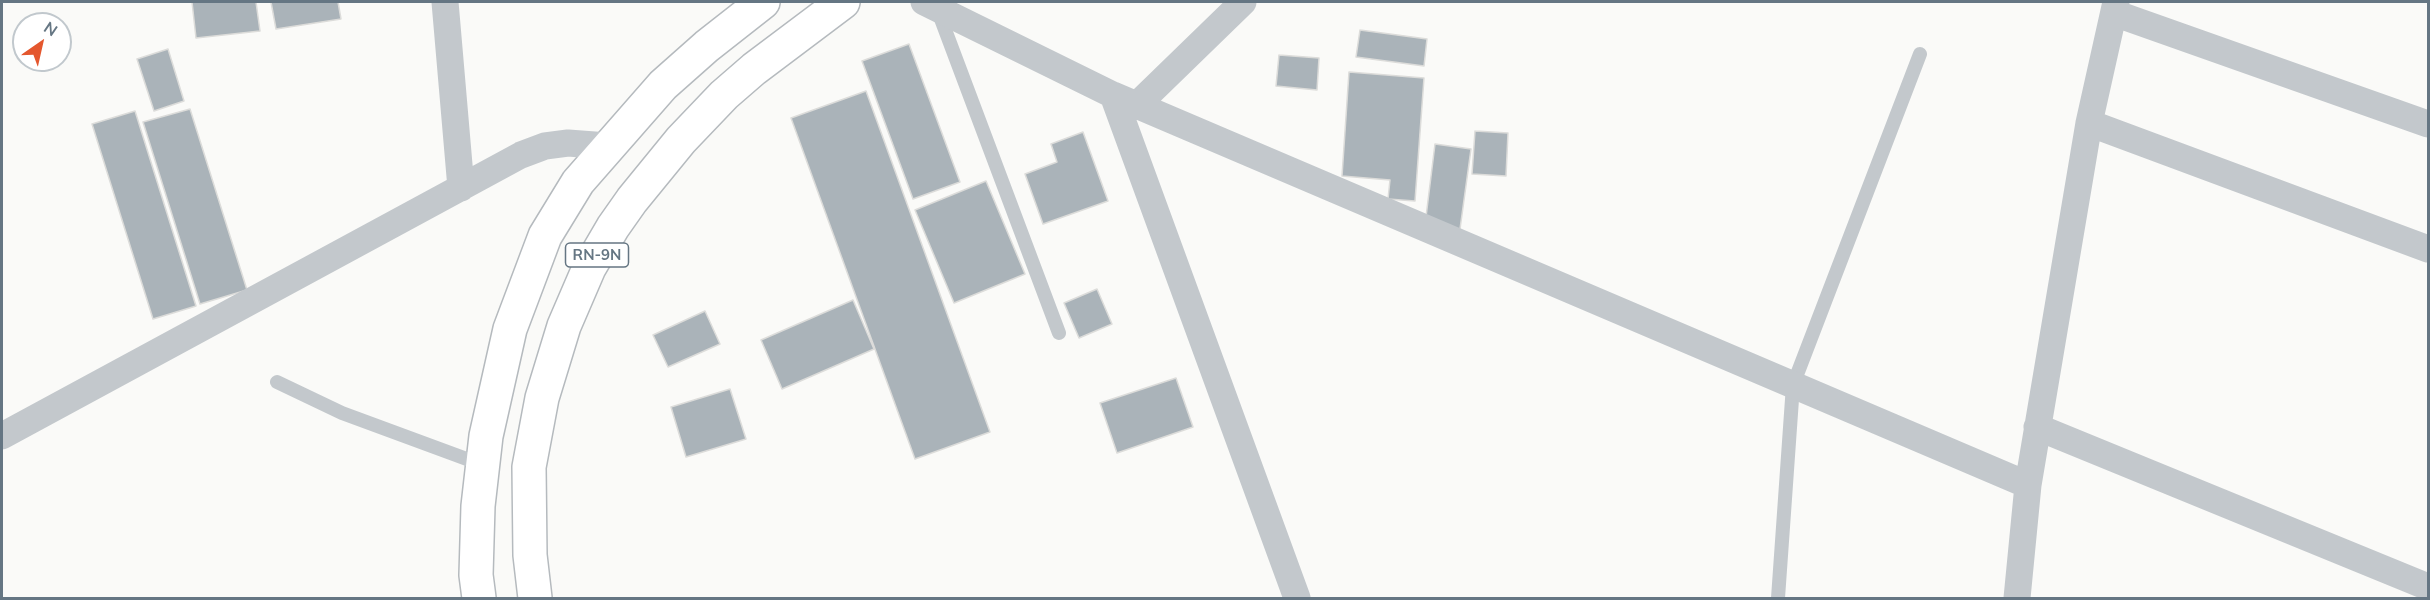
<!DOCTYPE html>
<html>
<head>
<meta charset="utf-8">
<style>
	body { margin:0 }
	#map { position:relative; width:2430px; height:600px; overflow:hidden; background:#fafaf8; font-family:Mulish,sans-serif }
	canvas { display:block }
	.frame { position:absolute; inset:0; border:3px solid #657683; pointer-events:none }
	.north { position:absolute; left:12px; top:12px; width:60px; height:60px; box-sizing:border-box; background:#fff; border:2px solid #c1c8cd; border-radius:50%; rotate:34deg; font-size:16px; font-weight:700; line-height:24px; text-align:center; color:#657683 }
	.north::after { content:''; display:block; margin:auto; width:21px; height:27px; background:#e4572e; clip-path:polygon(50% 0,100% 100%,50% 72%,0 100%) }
</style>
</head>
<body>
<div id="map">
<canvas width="2430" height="600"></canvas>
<div class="frame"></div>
<div class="north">N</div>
</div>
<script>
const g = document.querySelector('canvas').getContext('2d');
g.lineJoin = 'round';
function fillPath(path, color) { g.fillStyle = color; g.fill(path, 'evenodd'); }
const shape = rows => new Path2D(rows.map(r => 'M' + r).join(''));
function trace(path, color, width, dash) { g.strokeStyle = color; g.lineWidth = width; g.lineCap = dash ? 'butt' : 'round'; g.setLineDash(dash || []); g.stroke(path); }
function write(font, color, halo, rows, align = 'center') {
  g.font = font + ' Mulish,sans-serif'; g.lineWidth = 6; g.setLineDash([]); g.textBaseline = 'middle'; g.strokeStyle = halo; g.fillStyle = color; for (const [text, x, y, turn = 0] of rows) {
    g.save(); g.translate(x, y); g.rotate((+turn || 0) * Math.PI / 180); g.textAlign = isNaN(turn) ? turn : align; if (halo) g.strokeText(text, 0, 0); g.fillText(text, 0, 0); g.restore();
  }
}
const building = shape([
	[192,2,256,2,260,31,196,38,192,2],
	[271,2,338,2,341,19,276,29,271,2],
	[1360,30,1427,39,1424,66,1356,57,1360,30],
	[909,44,960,182,913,199,862,61,909,44],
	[168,49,184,101,154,111,137,59,168,49],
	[1279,55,1319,58,1317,90,1276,86,1279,55],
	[1349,72,1424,78,1415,201,1388,199,1390,180,1342,176,1349,72],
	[866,91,990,432,915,459,791,118,866,91],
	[190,109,247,290,200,304,143,122,190,109],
	[135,111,196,306,153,319,92,124,135,111],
	[1475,131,1508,133,1506,176,1472,174,1475,131],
	[1083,132,1108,201,1043,224,1025,174,1057,162,1051,144,1083,132],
	[1435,144,1471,149,1460,229,1425,225,1435,144],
	[986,181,1025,274,954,303,915,210,986,181],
	[1097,289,1112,324,1079,338,1064,303,1097,289],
	[853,300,874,349,782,389,761,340,853,300],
	[705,311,720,344,668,367,653,335,705,311],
	[1176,378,1193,427,1117,453,1100,403,1176,378],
	[730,389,746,439,686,457,671,407,730,389]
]);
const lane = shape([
	[938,11,1059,333],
	[277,382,342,413,483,465],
	[1778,598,1793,385,1920,54]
]);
const street = shape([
	[445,2,461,188],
	[924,2,1113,95,2028,485],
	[2114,13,2428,124],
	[1113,95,1297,598],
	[1137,105,1243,2],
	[2089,123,2428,249],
	[2037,427,2428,587],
	[2,436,521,155,545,146,568,143,608,146],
	[2017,598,2028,485,2089,123,2116,2]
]);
const primary = shape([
	[479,598,476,575,478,506,486,436,510,329,545,236,578,182,663,85,707,46,763,2],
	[535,598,530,555,529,467,542,398,564,326,589,268,613,227,632,200,681,140,724,95,754,69,843,2]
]);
const shields = [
	[597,255,63]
];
const shieldNames = [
	["RN-9N",597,255]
];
fillPath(building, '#aab3b9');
trace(building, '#dcdcda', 1.5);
trace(primary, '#b5babe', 36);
trace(lane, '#c3c8cc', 14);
trace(street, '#c3c8cc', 27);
trace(primary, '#fff', 33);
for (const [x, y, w] of shields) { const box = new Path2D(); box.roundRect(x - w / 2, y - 12, w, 24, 4.5); g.fillStyle = '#fff'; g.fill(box); trace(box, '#657683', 1.5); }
write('bold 15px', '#657683', null, shieldNames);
</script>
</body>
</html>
